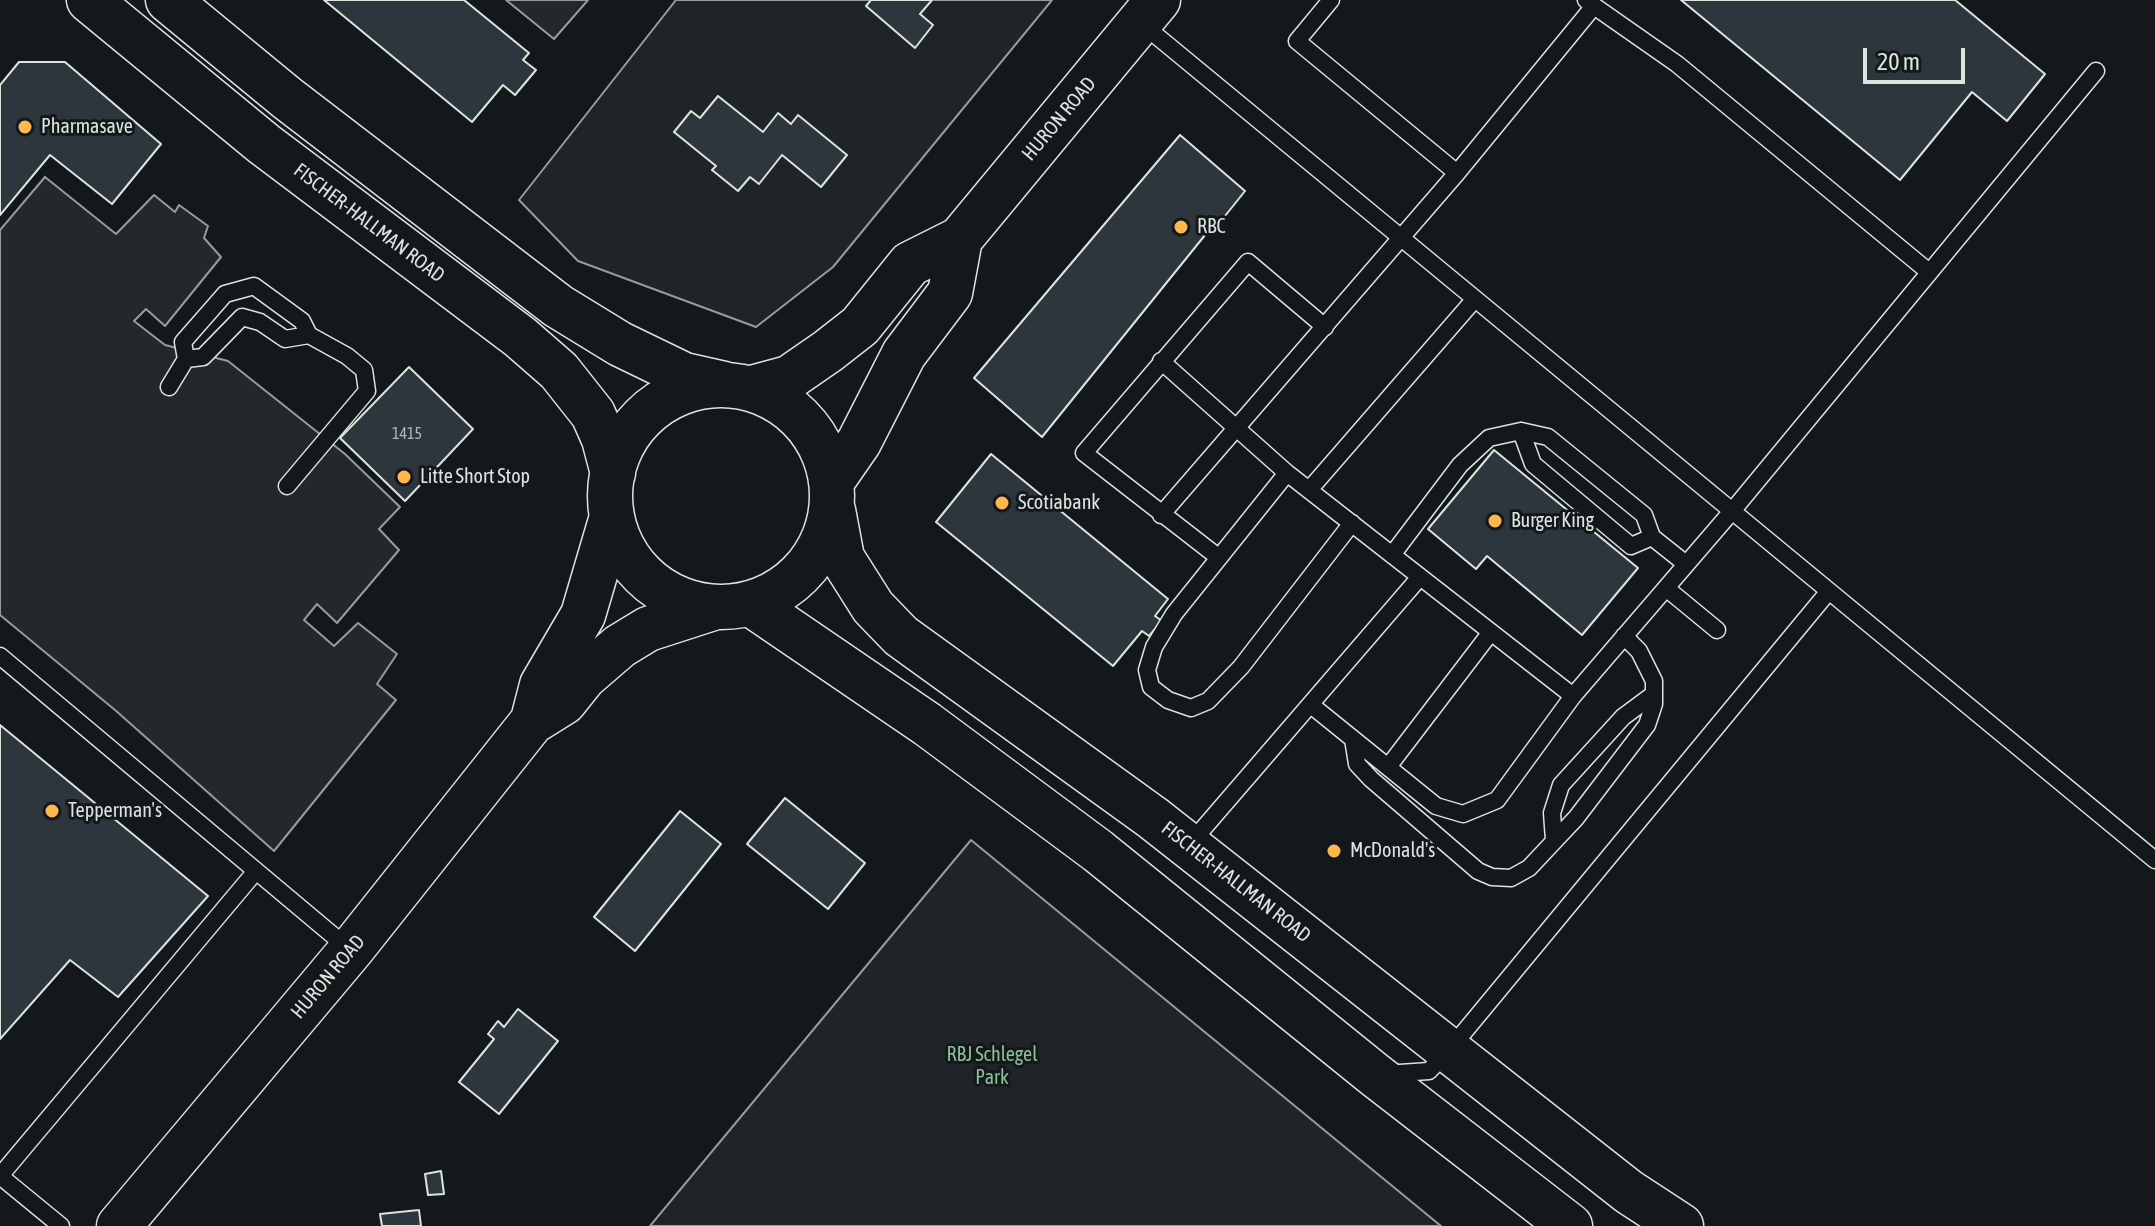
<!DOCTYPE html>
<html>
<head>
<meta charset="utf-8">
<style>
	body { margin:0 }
	#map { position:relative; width:2155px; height:1226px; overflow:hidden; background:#14181c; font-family:"Asap Condensed",sans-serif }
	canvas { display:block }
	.scale { position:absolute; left:1863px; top:48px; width:102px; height:36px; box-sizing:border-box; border:4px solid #d8e6dc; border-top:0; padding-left:10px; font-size:24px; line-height:28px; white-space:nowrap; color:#d8e6dc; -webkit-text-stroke:6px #14181c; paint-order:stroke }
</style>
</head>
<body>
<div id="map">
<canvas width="2155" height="1226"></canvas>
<div class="scale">20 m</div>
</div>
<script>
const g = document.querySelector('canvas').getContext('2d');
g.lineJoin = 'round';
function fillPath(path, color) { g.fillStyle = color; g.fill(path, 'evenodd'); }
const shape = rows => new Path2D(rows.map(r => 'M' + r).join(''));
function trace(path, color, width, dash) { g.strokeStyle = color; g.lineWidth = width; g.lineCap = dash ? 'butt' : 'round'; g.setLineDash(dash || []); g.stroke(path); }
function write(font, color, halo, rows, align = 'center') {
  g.font = font + ' "Asap Condensed",sans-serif'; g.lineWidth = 6; g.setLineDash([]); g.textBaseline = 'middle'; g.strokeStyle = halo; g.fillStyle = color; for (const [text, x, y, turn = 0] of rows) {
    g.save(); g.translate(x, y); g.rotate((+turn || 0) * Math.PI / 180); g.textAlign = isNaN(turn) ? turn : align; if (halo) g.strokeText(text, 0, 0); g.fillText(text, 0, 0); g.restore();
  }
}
const green = shape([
	[676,0,1052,0,833,267,756,327,578,261,519,200,676,0],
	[971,840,1441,1226,650,1226,971,840]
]);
const parking = shape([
	[506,0,588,0,554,39,506,0],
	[45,177,116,234,154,195,175,212,179,205,208,226,204,238,221,257,165,326,146,309,134,321,165,345,228,361,345,454,400,507,379,529,399,550,337,623,317,604,304,620,334,646,358,623,397,654,377,684,396,700,274,851,115,710,0,615,0,230,45,177]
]);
const building = shape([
	[324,0,464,0,529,53,523,60,536,70,515,95,503,85,472,122,324,0],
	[871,0,932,0,920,14,933,25,915,48,866,6,871,0],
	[1681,0,1955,0,2045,74,2007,121,1972,92,1900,180,1681,0],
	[19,62,65,62,161,144,112,204,50,155,0,215,0,85,19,62],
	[718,96,763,132,778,113,791,124,798,115,847,155,821,187,782,155,759,184,750,177,738,191,712,170,716,166,674,132,691,111,700,118,718,96],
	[1180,135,1245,191,1221,221,1218,219,1042,437,974,378,1180,135],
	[409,367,473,429,405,501,340,438,409,367],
	[1494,450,1638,568,1582,635,1487,556,1476,569,1428,529,1494,450],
	[991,454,1168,599,1155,616,1162,621,1149,636,1142,631,1113,666,936,522,991,454],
	[0,725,208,896,118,997,70,960,0,1039,0,725],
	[785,798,865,863,828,909,747,844,785,798],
	[680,811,721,844,635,951,594,917,680,811],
	[518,1009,558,1041,499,1114,459,1082,494,1039,488,1034,498,1021,504,1027,518,1009],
	[441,1171,444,1194,428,1195,425,1174,441,1171],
	[419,1210,421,1226,382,1226,380,1214,419,1210]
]);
const service = shape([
	[1331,0,1297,41,1457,173],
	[1594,6,1677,64,1929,272],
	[1141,23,1829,591,1450,1049,1429,1071,1385,1074],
	[186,359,203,357,242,317,260,322,285,339,309,335],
	[1161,361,1287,473,1573,696,1733,510,2096,71],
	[169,387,186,359,183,342,225,294,254,286,302,321,309,335,347,356,364,370,367,391,287,486],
	[1521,431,1533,464,1631,546,1652,537],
	[1287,473,1174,614,1154,647,1147,670,1151,687,1168,700,1191,708,1208,701,1241,667,1352,523],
	[1309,490,1474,300],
	[1161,515,1457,173,1594,6,1586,0],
	[1392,555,1460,465,1489,438,1521,431,1548,437,1644,515,1652,537,1686,564],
	[1218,557,1084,453,1248,262,1325,327],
	[1666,588,1717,630],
	[1829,591,2155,860],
	[0,656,348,948],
	[1311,705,1436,806,1463,814,1497,800,1573,696],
	[1353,739,1357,764,1371,779,1478,871,1492,877,1511,878,1529,868,1576,818,1647,725,1654,704,1654,681,1639,651,1624,636],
	[1388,767,1491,632],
	[1554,840,1552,813,1561,785,1623,717,1654,694],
	[1189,845,1420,577],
	[61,1226,0,1176,256,871]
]);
const secondary = shape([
	[89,0,264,144,520,337,559,371,593,414,604,439,613,473],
	[168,0,287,98,558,306,620,344,684,375,724,384],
	'610 496a111 111 0 1 1 222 0a111 111 0 1 1-222 0Z',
	[752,388,789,378,828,351,860,326,910,264,960,239,1158,0],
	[832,481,859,442,904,354,950,293,960,239],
	[833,510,842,558,873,607,901,636,1153,818,1629,1192,1681,1226],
	[751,604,927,724,1098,851,1375,1075,1570,1226],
	[534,716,542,685,583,615,611,520],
	[119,1226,351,950,532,722,564,702,584,677,620,646,648,629,713,608]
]);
const markers = [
	[25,127,8,"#ffb74d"],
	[1181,227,8,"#ffb74d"],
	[404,477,8,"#ffb74d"],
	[1002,503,8,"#ffb74d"],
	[1495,521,8,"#ffb74d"],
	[52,811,8,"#ffb74d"],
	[1334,851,8,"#ffb74d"]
];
const numberNames = [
	["1415",407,434]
];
const streetNames = [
	["HURON ROAD",1059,119,-50],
	["FISCHER-HALLMAN ROAD",369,223,37],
	["FISCHER-HALLMAN ROAD",1236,882,38],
	["HURON ROAD",328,977,-50]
];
const poiNames = [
	["Pharmasave",41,127],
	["RBC",1197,227],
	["Litte Short Stop",420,477],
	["Scotiabank",1018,503],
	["Burger King",1511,521],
	["Tepperman's",68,811],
	["McDonald's",1350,851]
];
const parkNames = [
	["RBJ Schlegel",992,1055],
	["Park",992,1078]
];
fillPath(green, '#202428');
trace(green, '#939e99', 2);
fillPath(parking, '#24282b');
trace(parking, '#939e99', 2);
fillPath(building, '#2c363c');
trace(building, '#d8e6dc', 2);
trace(service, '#d8e6dc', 19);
trace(secondary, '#d8e6dc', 47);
trace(service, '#14181c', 16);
trace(secondary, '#14181c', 44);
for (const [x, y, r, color] of markers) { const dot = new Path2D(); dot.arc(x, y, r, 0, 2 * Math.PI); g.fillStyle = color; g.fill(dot); trace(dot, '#14181c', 3); }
write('16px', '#adbab4', null, numberNames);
write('20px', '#d8e6dc', '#14181c', streetNames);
write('20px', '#d8e6dc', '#14181c', poiNames, 'left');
write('20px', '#8ac095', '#14181c', parkNames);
</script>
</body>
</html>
